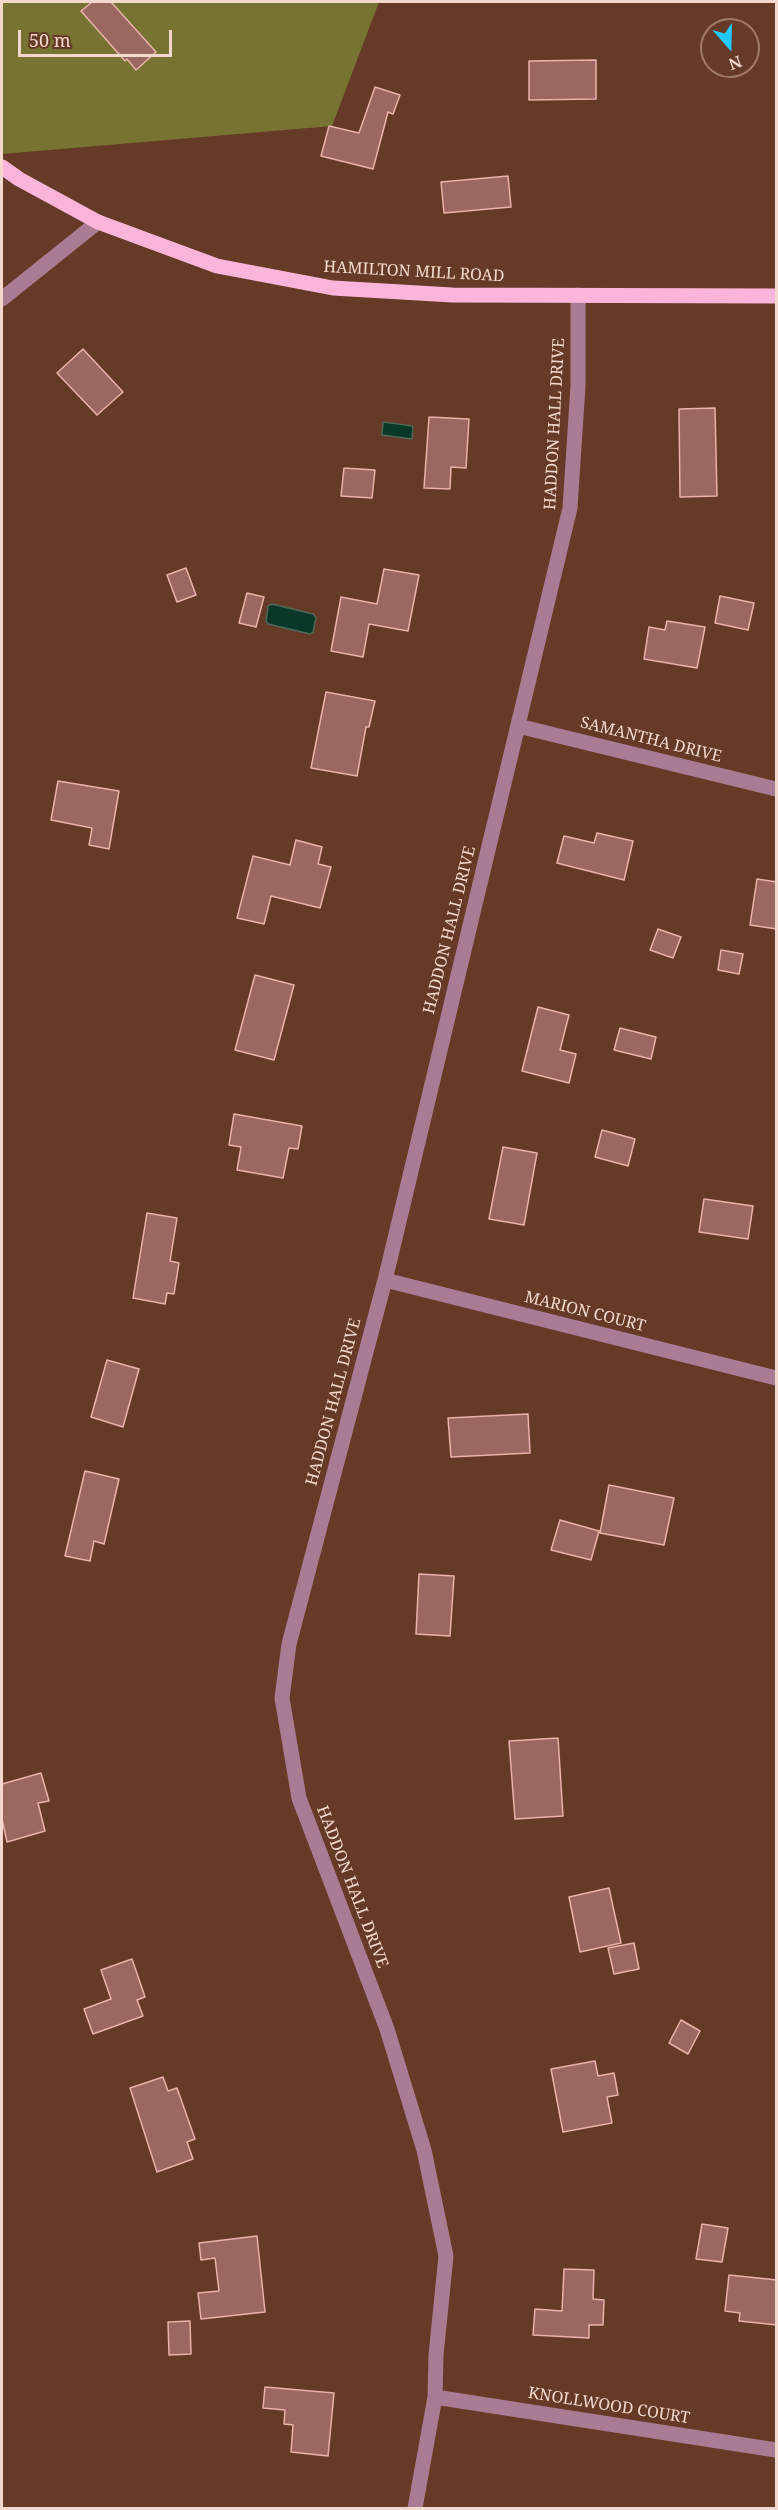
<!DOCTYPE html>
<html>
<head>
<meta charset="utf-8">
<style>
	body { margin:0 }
	#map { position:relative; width:778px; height:2510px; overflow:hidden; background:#653b27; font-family:"Noto Serif",serif }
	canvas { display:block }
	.frame { position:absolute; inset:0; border:3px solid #f3d9cd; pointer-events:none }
	.north { position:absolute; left:700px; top:18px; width:60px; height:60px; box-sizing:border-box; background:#653b27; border:2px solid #9e7a69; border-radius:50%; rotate:160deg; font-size:16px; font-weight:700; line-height:24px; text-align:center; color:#f3d9cd }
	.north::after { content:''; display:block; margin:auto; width:21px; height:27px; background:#21c9fd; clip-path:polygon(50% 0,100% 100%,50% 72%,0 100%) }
	.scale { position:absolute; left:18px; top:30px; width:154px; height:27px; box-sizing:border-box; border:3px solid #f3d9cd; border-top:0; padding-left:8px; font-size:18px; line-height:21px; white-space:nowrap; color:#f3d9cd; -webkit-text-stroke:4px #653b27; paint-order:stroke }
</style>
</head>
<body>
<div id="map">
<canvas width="778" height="2510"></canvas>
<div class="frame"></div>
<div class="north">N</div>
<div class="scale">50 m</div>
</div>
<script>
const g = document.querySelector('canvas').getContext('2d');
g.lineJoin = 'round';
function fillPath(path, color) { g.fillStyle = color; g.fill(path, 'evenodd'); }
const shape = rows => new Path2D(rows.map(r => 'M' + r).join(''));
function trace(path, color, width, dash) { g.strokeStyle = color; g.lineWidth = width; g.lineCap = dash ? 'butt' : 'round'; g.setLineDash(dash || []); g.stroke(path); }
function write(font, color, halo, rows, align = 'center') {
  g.font = font + ' "Noto Serif",serif'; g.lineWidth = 4.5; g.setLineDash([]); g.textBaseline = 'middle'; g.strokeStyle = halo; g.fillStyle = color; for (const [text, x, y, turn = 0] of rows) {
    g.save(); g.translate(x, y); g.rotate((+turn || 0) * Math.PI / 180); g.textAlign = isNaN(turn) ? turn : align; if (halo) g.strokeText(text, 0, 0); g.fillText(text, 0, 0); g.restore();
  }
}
const green = shape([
	[2,2,379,2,332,126,2,154]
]);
const water = shape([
	[383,422,413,426,412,439,382,435,383,422],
	[272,604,313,614,316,618,313,632,310,634,268,624,266,621,268,606,272,604]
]);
const building = shape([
	[92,2,111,2,156,52,136,70,127,59,125,61,81,11,92,2],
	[596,60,596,99,529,100,529,61,596,60],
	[375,87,400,95,393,114,388,112,373,169,321,156,329,126,359,133,375,87],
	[508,176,511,207,444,213,441,182,508,176],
	[83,349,123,392,97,415,57,373,83,349],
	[715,408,717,496,680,497,679,409,715,408],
	[429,417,469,419,466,468,451,467,450,489,424,488,429,417],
	[344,468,375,470,372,498,341,496,344,468],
	[186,568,196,595,177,602,167,575,186,568],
	[384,569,419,575,408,631,369,624,363,657,331,651,341,597,377,604,384,569],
	[247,593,264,597,256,627,239,623,247,593],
	[720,596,754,603,748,630,715,623,720,596],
	[667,621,705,627,697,668,644,659,649,627,665,630,667,621],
	[326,692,375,701,369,727,366,727,357,776,311,768,326,692],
	[58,781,119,791,109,849,89,845,92,828,51,820,58,781],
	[597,833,633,841,624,880,557,863,564,836,594,843,597,833],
	[296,840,322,847,318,864,331,867,320,908,271,896,264,924,237,918,253,856,290,865,296,840],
	[757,879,777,882,777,929,750,925,757,879],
	[658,929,681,937,673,958,650,950,658,929],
	[721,950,743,954,739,974,718,970,721,950],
	[255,975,294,985,274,1060,235,1050,255,975],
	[538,1007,569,1015,560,1050,576,1054,569,1083,522,1071,538,1007],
	[620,1028,656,1037,651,1059,614,1050,620,1028],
	[234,1114,302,1126,298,1149,289,1148,283,1178,237,1170,241,1147,229,1145,234,1114],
	[602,1130,635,1139,628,1166,595,1157,602,1130],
	[503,1147,537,1153,524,1225,489,1219,503,1147],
	[704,1199,753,1206,748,1239,699,1232,704,1199],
	[147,1213,177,1218,170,1261,179,1263,174,1294,167,1293,165,1304,133,1298,147,1213],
	[107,1360,139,1369,123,1427,91,1417,107,1360],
	[528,1414,530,1453,451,1457,448,1418,528,1414],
	[85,1471,119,1479,104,1544,94,1541,90,1561,65,1556,85,1471],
	[609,1485,674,1498,664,1545,600,1533,609,1485],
	[560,1520,599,1531,591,1560,551,1550,560,1520],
	[419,1574,454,1576,450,1636,416,1634,419,1574],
	[558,1738,563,1816,515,1819,509,1741,558,1738],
	[41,1773,49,1801,38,1803,45,1831,7,1842,2,1819,2,1784,41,1773],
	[609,1888,621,1943,580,1952,569,1897,609,1888],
	[634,1943,639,1969,614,1974,608,1948,634,1943],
	[132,1959,145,1997,137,2000,143,2016,93,2034,84,2009,111,1999,101,1970,132,1959],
	[681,2020,700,2031,688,2054,669,2043,681,2020],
	[595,2061,598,2076,614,2073,618,2095,607,2097,612,2123,563,2132,551,2069,595,2061],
	[163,2077,168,2091,177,2088,195,2139,187,2142,193,2159,157,2172,130,2088,163,2077],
	[702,2224,728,2228,722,2262,696,2259,702,2224],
	[257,2236,265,2312,201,2319,198,2293,219,2291,215,2258,201,2260,199,2243,257,2236],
	[564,2269,594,2270,593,2299,604,2300,603,2325,589,2325,589,2338,533,2335,535,2309,562,2311,564,2269],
	[729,2275,777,2280,777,2325,739,2321,740,2313,725,2311,729,2275],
	[190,2321,191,2354,169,2355,168,2322,190,2321],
	[265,2387,334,2393,328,2456,291,2452,293,2425,284,2424,285,2410,263,2408,265,2387]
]);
const minor = shape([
	[2,299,98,222],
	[518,726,776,789],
	[385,1280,776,1378],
	[435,2397,776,2450],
	[415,2508,435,2397,436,2355,446,2256,424,2150,387,2029,299,1798,282,1698,289,1644,385,1280,570,508,578,386,578,295]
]);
const major = shape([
	[2,167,19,179,98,222,217,266,333,288,452,295,776,296]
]);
const streetNames = [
	["HAMILTON MILL ROAD",414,272,3],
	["HADDON HALL DRIVE",555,424,-87],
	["SAMANTHA DRIVE",651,740,14],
	["HADDON HALL DRIVE",450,930,-76],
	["MARION COURT",585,1312,14],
	["HADDON HALL DRIVE",334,1402,-75],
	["HADDON HALL DRIVE",352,1887,69],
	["KNOLLWOOD COURT",609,2406,9]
];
fillPath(green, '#777333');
fillPath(water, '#093728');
trace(water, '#4f685a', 1.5);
fillPath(building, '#9a6761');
trace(building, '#eab2ab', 1.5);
trace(minor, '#a87c93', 15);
trace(major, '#fbb4da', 15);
write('16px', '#f3d9cd', '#653b27', streetNames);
</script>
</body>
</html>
